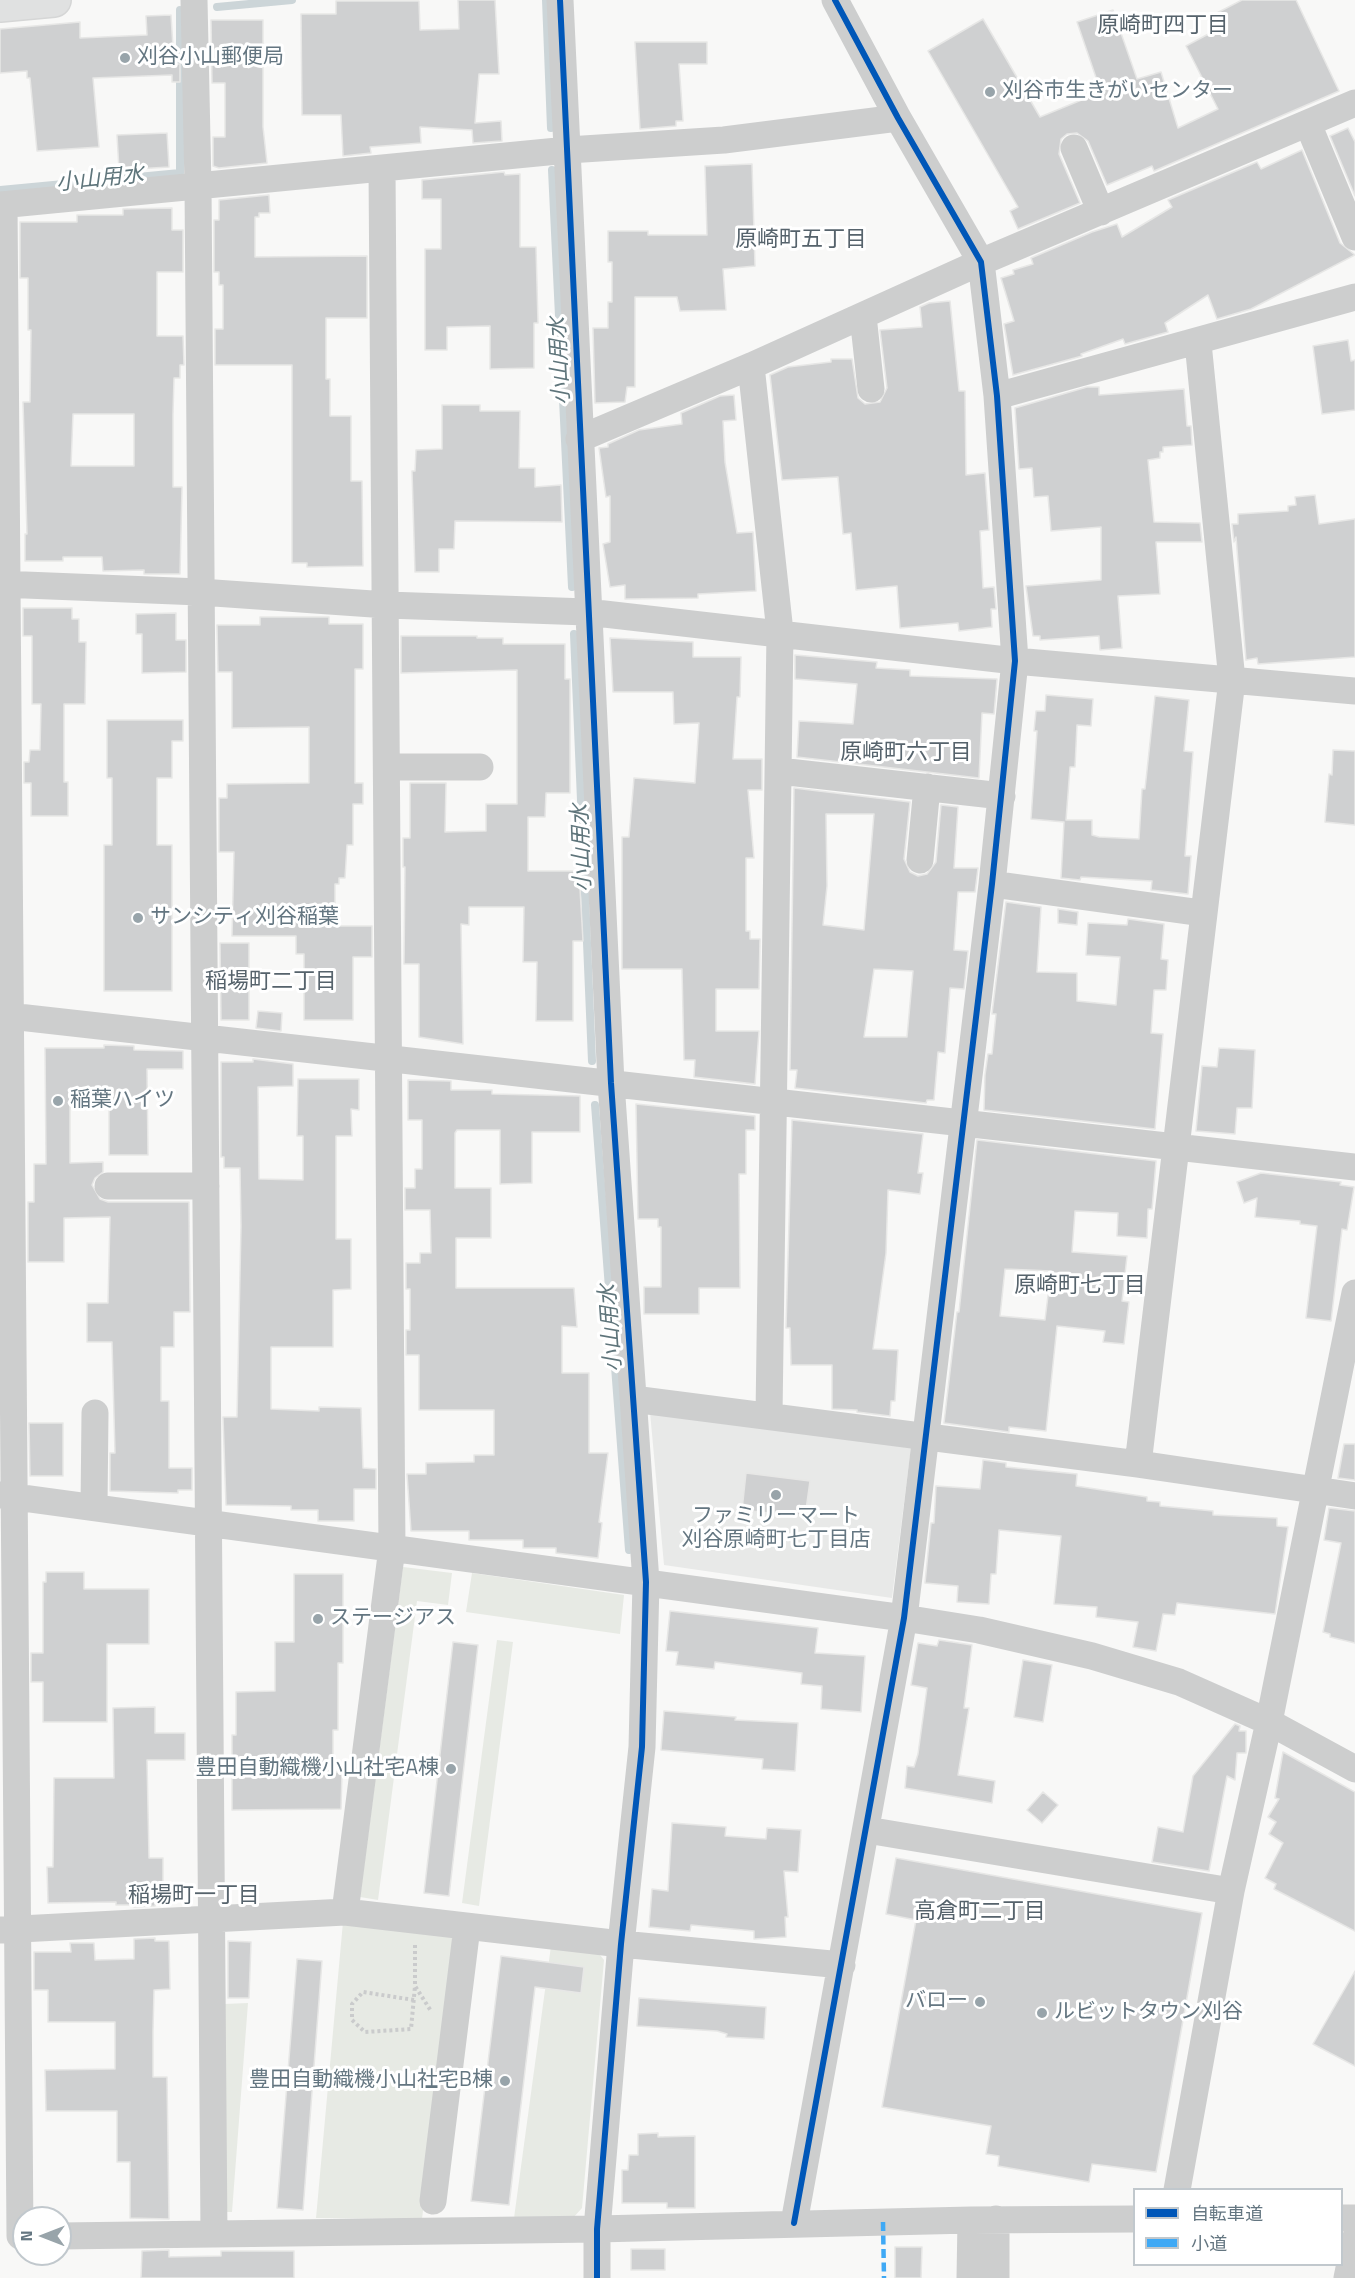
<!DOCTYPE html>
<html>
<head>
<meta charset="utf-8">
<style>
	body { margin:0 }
	#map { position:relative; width:1355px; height:2278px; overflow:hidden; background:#f8f8f7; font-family:"Titillium Web","Noto Sans JP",sans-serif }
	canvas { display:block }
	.legend { position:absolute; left:1133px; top:2188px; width:210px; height:78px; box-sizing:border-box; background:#fff; border:2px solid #c1c8cd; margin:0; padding:8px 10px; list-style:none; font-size:18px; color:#647681 }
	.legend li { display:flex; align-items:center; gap:12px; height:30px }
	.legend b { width:30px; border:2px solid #c1c8cd }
	.north { position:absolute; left:12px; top:2206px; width:60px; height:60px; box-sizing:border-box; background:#fff; border:2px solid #c1c8cd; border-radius:50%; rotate:270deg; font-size:16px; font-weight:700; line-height:24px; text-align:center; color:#647681 }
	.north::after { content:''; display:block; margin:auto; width:21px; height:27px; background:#98a4aa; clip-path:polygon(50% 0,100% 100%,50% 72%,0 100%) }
</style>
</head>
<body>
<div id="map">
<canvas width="1355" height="2278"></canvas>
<ul class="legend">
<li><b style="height:8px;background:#0057b8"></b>自転車道</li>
<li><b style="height:8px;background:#3fa9f5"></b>小道</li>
</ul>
<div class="north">N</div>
</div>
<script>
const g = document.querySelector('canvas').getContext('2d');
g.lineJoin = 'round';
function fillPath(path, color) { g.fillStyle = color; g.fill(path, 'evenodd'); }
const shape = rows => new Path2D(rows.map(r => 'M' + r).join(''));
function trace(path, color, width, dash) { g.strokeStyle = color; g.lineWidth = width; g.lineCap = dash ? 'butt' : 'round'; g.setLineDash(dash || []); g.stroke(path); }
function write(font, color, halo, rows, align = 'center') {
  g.font = font + ' "Titillium Web","Noto Sans JP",sans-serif'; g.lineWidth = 6; g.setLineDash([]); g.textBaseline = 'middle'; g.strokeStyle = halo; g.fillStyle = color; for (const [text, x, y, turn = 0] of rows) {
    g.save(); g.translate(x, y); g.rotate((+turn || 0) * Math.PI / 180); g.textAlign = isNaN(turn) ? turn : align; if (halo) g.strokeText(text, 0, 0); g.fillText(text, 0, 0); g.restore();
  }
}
const built = shape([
	[650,1412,911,1448,892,1598,664,1565]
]);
const green = shape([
	[403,1567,452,1573,448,1605,417,1601,378,1900,360,1897],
	[472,1573,624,1595,620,1634,466,1612],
	[497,1640,513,1642,479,1906,462,1903],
	[343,1922,456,1937,422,2219,316,2218],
	[551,1946,597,1951,604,1960,582,2208,573,2218,514,2218],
	[248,2003,232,2212,224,2212,224,2004]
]);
const stream = shape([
	[546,0,551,128],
	[217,7,292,0],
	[552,170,572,587],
	[0,190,180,173,180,10],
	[574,634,592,1061],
	[595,1105,629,1550]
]);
const building = shape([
	[458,0,495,0,499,74,479,74,475,123,501,121,502,141,473,143,472,130,420,127,421,143,370,147,371,153,343,156,341,115,302,115,301,14,336,14,336,1,419,1,420,30,459,29,458,0],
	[1242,0,1296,0,1339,91,1154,171,1152,166,1107,185,1088,141,1077,133,1067,134,1061,139,1059,154,1080,203,1018,229,1010,211,1018,207,928,51,983,19,1040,117,1101,92,1077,22,1113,10,1137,79,1161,72,1178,128,1218,109,1186,46,1214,31,1207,18,1242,0],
	[171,15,174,64,180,64,180,82,172,82,172,75,93,78,99,147,37,151,30,78,27,78,27,71,0,73,0,29,80,22,80,38,147,35,146,16,171,15],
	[211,20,263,20,263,127,267,163,219,168,213,166,213,137,225,137,225,83,212,83,211,20],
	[635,42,707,42,707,64,679,64,683,121,676,121,676,126,640,129,635,42],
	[1348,128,1355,142,1355,196,1330,136,1348,128],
	[167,133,169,167,119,170,117,135,167,133],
	[1302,150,1340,243,1355,255,1251,309,1217,319,1208,295,1165,323,1168,332,1125,344,1123,339,1081,354,1082,356,1013,375,1004,324,1014,321,1001,278,1014,274,1013,270,1033,264,1031,258,1092,232,1117,224,1122,237,1172,207,1168,200,1257,162,1261,169,1302,150],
	[752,164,755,266,723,269,726,310,680,311,677,297,635,297,635,387,627,387,625,402,595,403,593,328,608,328,608,302,612,302,612,262,608,262,608,231,648,231,648,235,707,235,705,166,752,164],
	[504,172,505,175,520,174,520,247,536,247,538,323,534,323,534,368,490,369,490,326,447,327,447,350,425,350,425,249,441,249,441,199,422,199,422,180,504,172],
	[269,195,270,213,259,213,259,217,255,217,255,257,367,256,367,318,326,318,326,379,330,379,330,416,351,416,351,481,362,481,363,566,307,567,307,563,292,563,292,365,215,365,215,329,223,329,223,285,219,285,219,272,214,272,214,220,219,220,219,200,269,195],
	[172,208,172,230,183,230,183,272,157,272,157,336,183,336,184,365,180,365,180,378,174,378,173,414,173,487,182,487,180,574,144,574,144,570,103,571,102,557,63,557,63,561,25,561,25,534,27,534,23,402,30,402,31,330,28,330,28,278,20,278,20,222,77,222,77,215,123,215,123,209,172,208],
	[73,414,134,414,134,466,71,466,73,414],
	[950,301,959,391,965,391,966,475,985,473,989,530,980,531,983,588,994,587,996,609,991,609,992,627,959,631,958,623,900,628,897,586,856,590,851,533,843,534,838,477,782,480,770,375,788,367,831,362,831,359,852,359,858,398,865,404,880,402,887,388,880,330,922,327,920,307,929,303,950,301],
	[1348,340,1351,361,1355,360,1355,410,1322,414,1313,346,1348,340],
	[1087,387,1099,387,1099,395,1184,389,1187,426,1191,426,1192,445,1163,447,1163,452,1160,452,1160,458,1148,460,1154,522,1200,523,1202,542,1156,542,1160,594,1118,596,1122,648,1100,650,1099,636,1040,640,1040,636,1033,636,1026,586,1101,580,1101,527,1051,531,1048,496,1034,497,1032,468,1019,469,1015,408,1087,387],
	[734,395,736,420,723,421,725,462,737,533,753,532,756,591,698,594,698,598,625,599,625,585,610,587,603,544,610,542,610,496,606,497,599,448,608,447,608,444,639,430,682,424,681,413,720,396,734,395],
	[442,405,480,405,480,411,520,411,519,468,535,468,535,487,561,485,562,522,455,521,454,549,439,549,439,572,415,572,412,471,415,471,416,450,442,449,442,405],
	[1315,495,1319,524,1355,519,1355,657,1258,664,1257,658,1246,660,1236,537,1234,542,1232,524,1238,524,1238,514,1288,511,1288,506,1296,505,1295,497,1315,495],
	[23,608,72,608,72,619,79,619,79,642,86,642,85,704,64,704,64,782,68,782,68,816,31,816,31,783,24,783,24,762,29,762,30,750,40,750,41,704,32,704,32,636,23,636,23,608],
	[176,613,176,640,186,640,186,672,142,673,142,634,136,634,136,614,176,613],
	[260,617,329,617,329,624,363,624,363,669,355,669,355,783,363,783,363,804,353,804,353,845,347,845,345,878,339,878,339,884,335,884,335,926,372,926,372,957,353,957,353,1020,304,1020,304,954,296,954,296,936,232,936,234,852,219,852,219,798,227,798,227,784,309,783,309,727,232,728,232,672,218,672,217,625,260,625,260,617],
	[401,636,477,636,477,638,503,638,503,644,565,644,565,679,570,679,570,793,546,793,545,817,528,817,528,871,579,871,583,941,573,941,573,1021,536,1021,537,962,523,962,524,907,469,907,469,925,461,924,463,1044,419,1037,419,964,404,964,405,867,403,867,403,838,410,838,410,783,446,783,445,832,486,831,486,804,517,804,517,670,401,673,401,636],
	[610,638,693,642,693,657,741,657,740,697,737,697,733,759,762,759,762,790,748,790,754,858,746,858,746,931,750,931,750,939,760,939,759,989,716,989,716,1031,759,1031,755,1084,694,1077,695,1060,684,1060,682,969,622,969,622,837,629,837,634,778,695,783,699,723,674,724,673,692,613,692,610,638],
	[795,655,877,662,876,668,910,670,910,676,997,679,994,714,982,713,979,778,797,757,799,721,853,724,857,684,795,679,795,655],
	[1046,695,1093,699,1091,726,1077,725,1075,767,1070,767,1066,820,1092,820,1092,835,1099,837,1139,839,1142,789,1145,789,1155,696,1189,700,1184,751,1193,752,1185,856,1191,856,1188,894,1151,890,1152,881,1081,877,1080,880,1061,878,1064,822,1031,819,1037,731,1034,731,1036,711,1045,711,1046,695],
	[107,720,183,720,183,741,172,741,172,778,157,778,157,845,172,845,172,991,104,991,104,845,112,845,112,778,107,778,107,720],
	[1333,750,1355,751,1355,825,1325,822,1329,774,1332,775,1333,750],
	[794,788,910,802,904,859,910,872,918,876,927,874,936,862,941,805,958,807,954,868,978,868,975,892,958,892,954,950,968,951,964,989,950,988,945,1053,938,1052,934,1100,927,1100,926,1103,795,1088,797,1070,790,1070,794,788],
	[826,814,874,814,864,930,823,925,827,886,826,814],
	[874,969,913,971,907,1037,864,1037,874,969],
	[1006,902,1041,907,1037,972,1077,973,1077,1001,1116,1005,1120,957,1086,955,1088,923,1127,925,1128,919,1164,924,1161,959,1168,960,1166,990,1154,990,1151,1033,1163,1034,1155,1129,984,1110,985,1075,988,1054,992,1054,996,1014,992,1014,1006,902],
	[1058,909,1078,912,1077,925,1058,923,1058,909],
	[220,943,249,943,249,1020,221,1020,220,943],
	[258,1011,282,1013,281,1031,256,1028,258,1011],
	[104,1045,134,1046,134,1050,183,1051,183,1069,147,1069,148,1155,109,1155,109,1094,70,1094,70,1163,103,1162,103,1172,95,1178,92,1185,100,1199,108,1202,189,1202,190,1312,174,1312,174,1347,161,1347,161,1401,169,1401,169,1468,192,1468,192,1490,178,1490,178,1493,110,1491,110,1453,115,1453,112,1342,87,1342,87,1303,108,1303,110,1217,64,1218,64,1262,28,1262,28,1202,34,1202,34,1164,46,1164,45,1048,104,1048,104,1045],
	[1219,1048,1255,1050,1252,1108,1237,1108,1235,1134,1196,1131,1202,1066,1217,1067,1219,1048],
	[253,1059,293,1064,293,1086,258,1087,259,1179,303,1180,303,1136,297,1136,298,1079,359,1079,359,1110,351,1109,352,1136,336,1136,336,1239,351,1239,351,1289,333,1290,333,1347,271,1347,271,1409,319,1411,319,1407,361,1408,363,1468,376,1469,376,1489,354,1489,354,1521,318,1521,318,1510,291,1510,291,1506,226,1505,223,1417,237,1417,241,1226,240,1168,224,1168,224,1157,221,1157,221,1062,253,1062,253,1059],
	[408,1080,451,1081,451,1090,492,1090,492,1094,580,1096,580,1132,532,1132,532,1183,500,1184,500,1130,457,1130,455,1133,455,1188,491,1188,491,1238,456,1238,456,1288,574,1288,577,1327,562,1326,562,1373,589,1373,589,1453,608,1453,599,1522,602,1523,598,1558,556,1553,556,1548,523,1548,523,1540,469,1540,469,1531,411,1531,407,1474,426,1474,426,1463,474,1462,474,1455,494,1455,494,1410,419,1410,419,1355,406,1355,406,1330,410,1330,410,1289,406,1289,406,1263,420,1263,420,1253,431,1253,430,1210,405,1210,405,1188,415,1188,415,1169,422,1169,422,1120,408,1120,408,1080],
	[636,1104,755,1116,755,1130,746,1130,746,1174,739,1174,740,1288,699,1288,699,1314,644,1314,644,1287,661,1287,661,1227,658,1227,658,1219,638,1219,636,1104],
	[792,1120,923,1134,918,1173,923,1173,920,1194,888,1190,886,1253,873,1349,898,1350,895,1401,891,1401,890,1416,857,1412,857,1410,832,1409,832,1365,791,1365,790,1328,786,1328,792,1120],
	[977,1140,1156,1161,1152,1209,1148,1209,1147,1238,1117,1236,1118,1213,1075,1211,1072,1252,1127,1256,1122,1301,1129,1302,1124,1344,1103,1342,1105,1331,1057,1326,1046,1431,1009,1427,1009,1432,944,1423,957,1312,959,1312,977,1140],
	[1005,1269,1051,1271,1045,1320,1000,1316,1005,1269],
	[1261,1173,1341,1182,1340,1185,1354,1187,1347,1230,1342,1229,1331,1321,1306,1318,1317,1226,1300,1224,1300,1221,1255,1217,1257,1198,1244,1203,1237,1182,1261,1173],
	[29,1423,63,1423,63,1476,30,1476,29,1423],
	[1344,1444,1355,1444,1355,1480,1338,1478,1344,1444],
	[983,1460,1006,1463,1006,1467,1077,1474,1076,1486,1147,1497,1147,1501,1160,1502,1160,1506,1213,1511,1213,1515,1277,1518,1277,1526,1288,1527,1275,1614,1177,1603,1175,1615,1163,1614,1156,1651,1133,1647,1138,1622,1096,1617,1097,1607,1054,1604,1061,1536,999,1530,996,1574,991,1574,989,1604,957,1602,958,1586,925,1583,931,1523,934,1523,936,1486,980,1489,983,1460],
	[746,1473,810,1481,805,1517,742,1510,746,1473],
	[1329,1508,1355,1511,1355,1643,1330,1637,1330,1634,1323,1632,1341,1543,1324,1540,1329,1508],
	[46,1572,84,1572,84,1589,149,1589,149,1644,107,1644,107,1722,43,1722,43,1682,31,1682,31,1653,43,1653,43,1582,46,1582,46,1572],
	[294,1574,343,1574,343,1663,338,1663,338,1730,333,1730,333,1772,342,1772,341,1809,232,1810,232,1735,236,1735,236,1692,275,1691,275,1642,294,1642,294,1574],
	[670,1611,818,1628,815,1653,865,1656,861,1712,821,1709,822,1686,801,1684,802,1673,715,1662,714,1669,676,1665,678,1652,666,1651,670,1611],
	[939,1640,972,1645,964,1708,969,1708,958,1775,995,1781,992,1803,905,1788,907,1766,914,1767,918,1754,927,1688,911,1685,918,1643,937,1646,939,1640],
	[453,1642,478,1645,449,1896,424,1893,453,1642],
	[1023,1660,1052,1665,1043,1722,1014,1717,1023,1660],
	[155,1707,155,1733,185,1733,185,1760,147,1760,149,1858,163,1858,163,1884,155,1884,155,1906,134,1907,134,1905,116,1905,116,1902,48,1903,47,1867,53,1867,54,1778,114,1778,113,1708,155,1707],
	[664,1711,736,1717,735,1720,798,1723,795,1771,762,1769,763,1759,661,1750,664,1711],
	[1235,1724,1240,1726,1239,1731,1246,1731,1246,1753,1237,1753,1235,1780,1227,1776,1209,1871,1152,1862,1158,1827,1183,1832,1193,1776,1235,1724],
	[1283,1752,1355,1792,1355,1931,1274,1889,1276,1884,1265,1878,1283,1843,1269,1834,1276,1822,1268,1817,1279,1799,1275,1798,1283,1752],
	[1043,1792,1058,1805,1042,1823,1027,1810,1043,1792],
	[672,1823,726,1827,725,1836,766,1839,767,1828,801,1830,798,1872,784,1871,788,1917,785,1917,786,1937,754,1939,754,1931,691,1925,690,1931,649,1927,652,1889,668,1891,672,1823],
	[896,1858,1202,1913,1156,2172,1092,2164,1089,2182,998,2166,999,2156,986,2154,991,2126,882,2107,916,1920,886,1914,896,1858],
	[155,1938,155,1941,169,1941,170,1989,154,1990,153,2031,153,2077,167,2077,169,2219,130,2218,130,2162,117,2162,117,2111,46,2111,45,2070,115,2069,115,2022,48,2022,48,1990,34,1990,34,1952,71,1952,70,1943,94,1943,95,1960,134,1959,134,1939,155,1938],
	[228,1941,251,1942,249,1998,228,1998,228,1941],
	[501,1956,584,1967,581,1993,535,1987,509,2205,471,2201,501,1956],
	[297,1959,322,1961,303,2210,277,2208,297,1959],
	[1355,1971,1355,2066,1313,2044,1355,1971],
	[639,1998,766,2007,764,2039,726,2037,727,2034,717,2031,637,2026,639,1998],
	[658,2133,658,2137,695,2136,695,2208,667,2208,667,2203,622,2203,622,2170,628,2170,629,2155,638,2155,638,2134,658,2133],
	[895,2247,922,2247,921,2278,895,2278,895,2247],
	[631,2249,665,2249,665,2270,631,2270,631,2249],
	[169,2250,169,2257,221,2256,221,2251,294,2251,294,2278,141,2278,142,2251,169,2250]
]);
const path = shape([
	[415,1945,415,1986,431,2011],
	[414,2000,363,1992,352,2004,352,2020,365,2032,411,2029,415,1986]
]);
const minor = shape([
	[194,0,198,186,214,2234],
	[560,0,611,1083,646,1582,642,1747,621,1944,597,2229,597,2278],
	[1308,124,1355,237],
	[1074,148,1101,212],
	[0,205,568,150,724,140,898,118],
	[4,205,20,2236],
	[863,316,871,389],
	[751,366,780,632,769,1415],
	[997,396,1355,297],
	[579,439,751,366,981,262,1355,103],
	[0,584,200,592,387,605,587,612,1015,661,1355,691],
	[387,767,480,767],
	[779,771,1002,796],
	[920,860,927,787],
	[992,884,1202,913],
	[0,1015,1355,1167],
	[108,1186,206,1186],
	[633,1399,1138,1464,1355,1496],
	[1138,1464,1232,680,1198,343],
	[0,1495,904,1618,979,1630,1092,1656,1179,1682,1269,1722,1355,1769],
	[94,1507,95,1413],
	[867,1830,1231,1891],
	[345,1912,392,1548,382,169],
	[1,1930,345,1912,621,1944,842,1965],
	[1177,2190,1231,1891,1269,1722,1355,1293],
	[433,2201,467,1927],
	[1342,2218,1355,2218],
	[996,2219,996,2278],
	[794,2223,904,1618,992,884,1015,661,997,396,981,262,898,118,835,0],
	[60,2236,597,2229,971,2220,1134,2219],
	[970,2278,971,2220],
	[1347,2278,1355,2239]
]);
const major = shape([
	[0,5,54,0]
]);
const quiet = shape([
	[883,2222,884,2278]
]);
const cycleway = shape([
	[560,0,611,1083,646,1582,642,1747,621,1944,597,2229,597,2278],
	[794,2223,904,1618,992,884,1015,661,997,396,981,262,898,118,835,0]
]);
const markers = [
	[125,58,6,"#98a4aa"],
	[990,92,6,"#98a4aa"],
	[138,918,6,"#98a4aa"],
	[58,1101,6,"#98a4aa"],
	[776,1495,6,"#98a4aa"],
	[318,1619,6,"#98a4aa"],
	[451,1769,6,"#98a4aa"],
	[980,2002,6,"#98a4aa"],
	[1042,2013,6,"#98a4aa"],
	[505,2081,6,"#98a4aa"]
];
const poiNames = [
	["刈谷小山郵便局",137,58],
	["刈谷市生きがいセンター",1002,92],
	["サンシティ刈谷稲葉",150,918],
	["稲葉ハイツ",70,1101],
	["ファミリーマート",776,1517,"center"],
	["刈谷原崎町七丁目店",776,1541,"center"],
	["ステージアス",330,1619],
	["豊田自動織機小山社宅A棟",439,1769,"right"],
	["バロー",968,2002,"right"],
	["ルビットタウン刈谷",1054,2013],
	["豊田自動織機小山社宅B棟",493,2081,"right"]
];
const neighbourhoodNames = [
	["原崎町四丁目",1163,27],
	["原崎町五丁目",801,241],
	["原崎町六丁目",906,754],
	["稲場町二丁目",271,983],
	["原崎町七丁目",1080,1287],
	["稲場町一丁目",194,1897],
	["高倉町二丁目",980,1913]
];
const waterNames = [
	["小山用水",100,180,-6],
	["小山用水",561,361,-93],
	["小山用水",583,848,-92],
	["小山用水",612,1328,-94]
];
fillPath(built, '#e8e9e8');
fillPath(green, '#e7eae4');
trace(stream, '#ccd5d8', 8);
fillPath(building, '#cfd0d1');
trace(building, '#e7e7e6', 1.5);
trace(major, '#d5d6d6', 36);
trace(path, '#cacbcc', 4, [3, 3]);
trace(minor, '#cdcece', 27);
trace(major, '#e0e1e1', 33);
trace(quiet, '#3fa9f5', 4.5, [9, 4.5]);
trace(cycleway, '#0057b8', 6);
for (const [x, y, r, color] of markers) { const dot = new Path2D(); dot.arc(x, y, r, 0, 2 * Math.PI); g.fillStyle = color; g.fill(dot); trace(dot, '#fff', 2); }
write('21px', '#647681', '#fff', poiNames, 'left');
write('22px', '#56636c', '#fff', neighbourhoodNames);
write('italic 22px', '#5f757b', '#fff', waterNames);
</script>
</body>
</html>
